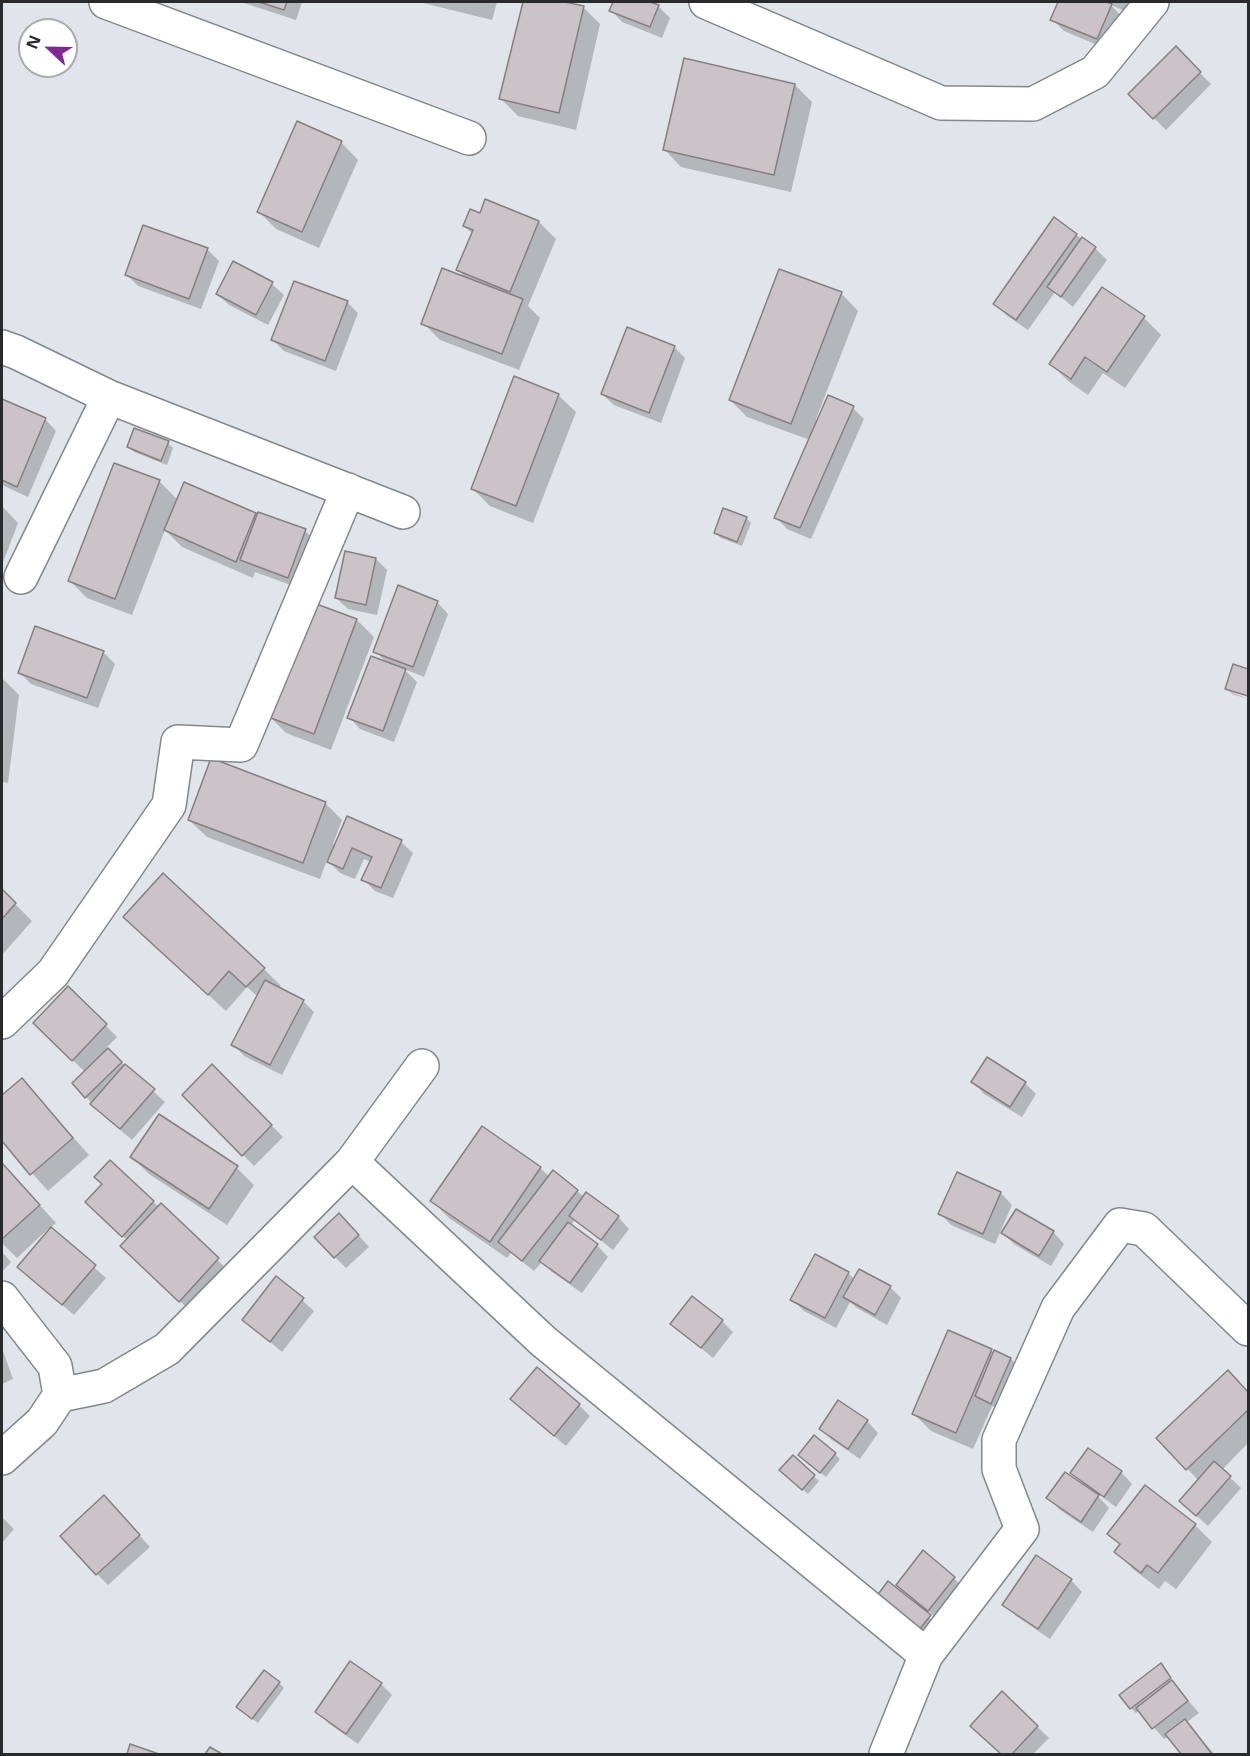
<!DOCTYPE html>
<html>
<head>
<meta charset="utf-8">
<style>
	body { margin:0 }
	#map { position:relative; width:1250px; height:1756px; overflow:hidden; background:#dfe5ea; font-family:"Noto Sans",sans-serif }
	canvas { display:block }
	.frame { position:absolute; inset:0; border:3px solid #282a2c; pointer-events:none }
	.north { position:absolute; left:18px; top:18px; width:60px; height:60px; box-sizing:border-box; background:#fff; border:2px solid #a9aaab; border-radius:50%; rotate:292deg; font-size:16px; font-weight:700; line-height:24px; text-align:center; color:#282a2c }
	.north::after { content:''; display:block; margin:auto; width:21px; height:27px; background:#822895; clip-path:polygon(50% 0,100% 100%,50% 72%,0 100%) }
</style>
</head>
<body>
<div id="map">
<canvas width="1250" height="1756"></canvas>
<div class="frame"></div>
<div class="north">N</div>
</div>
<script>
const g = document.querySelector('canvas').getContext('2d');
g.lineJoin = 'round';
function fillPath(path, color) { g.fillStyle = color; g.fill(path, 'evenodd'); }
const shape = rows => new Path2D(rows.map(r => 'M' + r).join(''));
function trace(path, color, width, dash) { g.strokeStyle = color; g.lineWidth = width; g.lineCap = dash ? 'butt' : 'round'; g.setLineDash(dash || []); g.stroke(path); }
const shadow = shape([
	[241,2,302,2,296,20],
	[419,2,497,2,492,20],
	[524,2,558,2,583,7,600,24,576,130,518,116,501,99],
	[614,2,646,2,658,6,670,18,662,38,622,22,611,10],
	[1060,2,1142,2,1136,16,1111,5,1122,17,1109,50,1064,31,1052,19],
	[1176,49,1211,84,1166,130,1130,94],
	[795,85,812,102,791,192,681,167,664,149],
	[341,142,358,160,319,248,276,229,259,212],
	[486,201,539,222,556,239,528,306,540,318,519,370,440,340,423,323,468,280,458,270,473,234,464,226,480,215],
	[1076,235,1095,248,1107,260,1073,307,1055,292,1028,330,1006,315,995,303],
	[207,249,219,261,201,309,138,286,127,275],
	[233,263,272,284,284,295,268,325,229,305,217,294],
	[1102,289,1144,318,1161,335,1125,388,1103,373,1088,395,1068,381,1051,364],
	[841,293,858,311,816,419,819,420,853,408,864,419,811,539,787,529,776,517,810,440,747,417,730,400],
	[347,302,358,313,336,371,284,351,273,340],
	[674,347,685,358,661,423,614,405,602,394],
	[558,395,576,412,533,523,490,506,473,489],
	[2,401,45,419,56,431,28,497,2,485],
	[168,443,173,448,167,465,134,452,128,447],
	[115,465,160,482,178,500,185,484,258,517,305,531,317,542,299,588,255,572,253,578,182,547,165,530,132,615,87,598,70,581],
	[2,506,18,523,2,565],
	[746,518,751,523,742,546,721,538,715,533],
	[376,559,387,570,377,615,348,609,336,598],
	[437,602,448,614,424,677,404,669,417,682,394,742,360,729,349,717,387,663,375,651],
	[312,604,357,620,374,637,331,750,286,733,269,716],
	[103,652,115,664,98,708,31,684,20,673],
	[1234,666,1248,670,1248,695,1231,689,1231,692,1248,699,1232,694,1227,688],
	[2,678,19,695,8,783,2,782],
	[325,803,342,820,333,844,336,845,348,818,401,842,413,853,393,898,375,891,363,879,371,862,364,859,355,879,340,873,327,860,320,879,207,837,189,820],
	[2,891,32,921,2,955],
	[142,934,264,969,281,986,278,988,303,1001,314,1012,282,1075,244,1056,233,1044,258,997,247,987,226,1011],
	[69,988,117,1037,106,1048,165,1102,132,1140,103,1115,74,1084,85,1072,35,1023],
	[212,1066,283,1137,254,1166,184,1095],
	[22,1080,89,1155,48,1191,2,1139,2,1097],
	[973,1082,1025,1083,1036,1094,1022,1117,984,1094],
	[132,1157,237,1168,254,1185,227,1225,149,1174],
	[110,1162,159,1207,161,1205,235,1277,197,1317,139,1263,127,1240,98,1213,103,1184],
	[2,1164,56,1223,50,1228,106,1278,74,1315,31,1278,50,1231,48,1229,17,1258,2,1243],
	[540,1168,550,1177,577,1191,584,1197,618,1217,629,1229,613,1250,575,1220,570,1226,597,1245,608,1257,582,1293,552,1272,542,1262,534,1271,511,1253,507,1258,449,1218,432,1201],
	[958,1174,1001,1193,1012,1205,995,1244,951,1225,940,1213],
	[351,1227,369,1247,346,1268,335,1257],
	[1053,1232,1064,1244,1051,1266,1014,1244,1003,1233],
	[2,1252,11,1262,2,1272],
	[848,1273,855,1280,890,1287,901,1298,887,1325,857,1308,850,1302,836,1328,804,1311,792,1299],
	[277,1278,314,1311,282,1352,244,1320],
	[722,1321,733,1332,713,1358,672,1324],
	[2,1348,13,1379,2,1384],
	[991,1351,994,1354,995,1352,1011,1359,1016,1364,997,1408,992,1406,973,1449,931,1431,914,1414],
	[1228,1372,1248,1393,1248,1443,1222,1470,1241,1488,1208,1526,1192,1512,1199,1481,1158,1438],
	[579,1405,590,1416,566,1446,523,1410],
	[867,1421,878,1433,860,1459,832,1440,821,1429],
	[835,1454,840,1459,826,1477,805,1460],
	[793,1457,819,1481,808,1494,787,1475],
	[1121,1472,1132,1484,1116,1507,1098,1494,1097,1495,1109,1508,1093,1532,1060,1510,1048,1498,1085,1486,1072,1473],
	[115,1509,150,1547,108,1585,97,1574],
	[2,1517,14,1529,2,1543],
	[1195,1525,1212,1542,1176,1589,1165,1581,1159,1589,1133,1569,1116,1552,1121,1545,1109,1533],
	[923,1552,966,1589,940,1621,898,1585],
	[1071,1580,1082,1592,1050,1639,1016,1616,1004,1605],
	[889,1583,941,1628,930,1641,890,1608],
	[1166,1671,1174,1684,1199,1713,1187,1722,1214,1754,1183,1754,1169,1736,1164,1739,1140,1711,1136,1713,1131,1708],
	[279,1683,284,1688,258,1723,243,1712],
	[381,1684,392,1695,358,1744,328,1723,317,1712],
	[1002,1693,1049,1738,1033,1754,1002,1754,972,1726]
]);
const building = shape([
	[259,2,287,2,284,10,259,2],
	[523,2,565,2,584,6,559,113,499,99,523,2],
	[613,2,650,2,659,5,650,27,609,11,613,2],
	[1058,2,1106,2,1112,4,1097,39,1050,20,1058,2],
	[1176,46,1201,72,1153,119,1128,94,1176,46],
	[684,58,795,84,774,175,663,150,684,58],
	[297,121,342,141,302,232,257,212,297,121],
	[485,199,539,221,510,292,456,270,473,230,463,226,470,209,480,213,485,199],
	[1054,217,1077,234,1016,320,993,304,1054,217],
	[143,225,208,248,189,299,125,275,143,225],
	[1082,237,1096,247,1061,297,1047,287,1082,237],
	[233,261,273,282,256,315,216,294,233,261],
	[442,268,523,299,502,354,421,324,442,268],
	[779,269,842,292,791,424,729,400,779,269],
	[294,281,348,301,325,361,271,340,294,281],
	[1102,287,1145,316,1107,372,1085,357,1071,379,1049,364,1102,287],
	[627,327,675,346,649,413,601,394,627,327],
	[514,376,559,394,516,506,471,489,514,376],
	[828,395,854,406,800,528,774,518,828,395],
	[2,399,46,418,17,487,2,480,2,399],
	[134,428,169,441,161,461,127,447,134,428],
	[114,463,160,480,115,599,68,581,114,463],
	[184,482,256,513,236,562,164,530,184,482],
	[723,508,747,517,737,542,714,533,723,508],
	[258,512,306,529,288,578,240,560,258,512],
	[345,551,376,558,366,605,335,598,345,551],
	[398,585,438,601,413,667,373,652,398,585],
	[311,602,357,619,314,734,268,717,311,602],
	[35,626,104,651,87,698,18,673,35,626],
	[371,656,406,669,383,731,347,718,371,656],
	[1233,664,1248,669,1248,696,1225,689,1233,664],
	[211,758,326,802,303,863,188,820,211,758],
	[347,816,402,840,381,888,361,880,372,857,352,848,343,869,327,862,347,816],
	[163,873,265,968,246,987,229,971,208,995,123,917,163,873],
	[2,889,16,903,2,919,2,889],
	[265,980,304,1000,270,1065,231,1045,265,980],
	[68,986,107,1024,72,1061,33,1023,68,986],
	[108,1048,122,1062,85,1098,72,1083,108,1048],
	[987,1057,1026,1082,1010,1107,971,1082,987,1057],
	[125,1064,155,1089,120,1129,90,1104,125,1064],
	[212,1064,272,1125,242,1156,182,1095,212,1064],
	[22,1078,73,1138,30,1175,2,1141,2,1095,22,1078],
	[159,1114,238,1166,209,1209,130,1157,159,1114],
	[482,1126,541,1167,490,1242,430,1201,482,1126],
	[110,1160,154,1201,122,1237,85,1202,102,1184,94,1177,110,1160],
	[2,1163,40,1205,2,1239,2,1163],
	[553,1170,578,1190,522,1261,498,1242,553,1170],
	[957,1172,1001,1192,983,1234,938,1214,957,1172],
	[586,1192,619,1216,601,1240,569,1216,586,1192],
	[161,1203,219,1258,179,1302,120,1246,161,1203],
	[1016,1209,1054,1231,1039,1256,1001,1233,1016,1209],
	[339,1213,359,1235,334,1258,314,1237,339,1213],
	[568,1222,598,1244,570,1283,539,1261,568,1222],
	[51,1227,96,1265,62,1305,17,1267,51,1227],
	[815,1254,849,1272,825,1318,790,1300,815,1254],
	[859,1269,891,1286,875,1315,843,1297,859,1269],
	[276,1276,304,1298,270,1342,242,1320,276,1276],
	[692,1296,723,1320,701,1348,670,1324,692,1296],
	[948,1330,992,1349,956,1433,912,1414,948,1330],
	[994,1350,1011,1358,991,1404,975,1396,994,1350],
	[537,1367,580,1404,554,1436,510,1399,537,1367],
	[1228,1370,1248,1392,1248,1410,1186,1470,1156,1438,1228,1370],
	[838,1400,868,1420,848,1449,819,1429,838,1400],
	[814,1435,836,1453,820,1473,798,1455,814,1435],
	[1088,1448,1122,1471,1104,1497,1070,1473,1088,1448],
	[793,1455,815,1475,802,1490,779,1470,793,1455],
	[1214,1461,1231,1476,1196,1516,1179,1501,1214,1461],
	[1065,1472,1099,1495,1081,1522,1046,1498,1065,1472],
	[1145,1485,1196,1524,1158,1573,1147,1565,1141,1573,1114,1552,1120,1544,1107,1534,1145,1485],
	[104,1495,140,1535,96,1575,60,1536,104,1495],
	[923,1550,955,1577,928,1611,896,1585,923,1550],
	[1036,1555,1072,1579,1038,1629,1002,1605,1036,1555],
	[888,1581,931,1615,918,1631,876,1597,888,1581],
	[350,1661,382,1683,346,1734,315,1712,350,1661],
	[1161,1663,1171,1678,1130,1709,1119,1695,1161,1663],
	[264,1670,280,1682,252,1719,236,1707,264,1670],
	[1172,1680,1188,1701,1152,1729,1136,1708,1172,1680],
	[1002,1691,1038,1726,1012,1754,1001,1754,970,1726,1002,1691],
	[1185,1719,1212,1754,1181,1754,1165,1734,1185,1719],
	[130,1744,159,1754,127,1754,130,1744],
	[210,1747,222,1754,205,1754,210,1747]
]);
const street = shape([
	[106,2,469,138],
	[706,2,941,103,1033,104,1095,72,1152,2],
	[2,347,16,352,109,397,403,512],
	[21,577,109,397],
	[2,1022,53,973,169,805,178,742,241,745,348,490],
	[352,1162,543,1341,926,1655],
	[2,1298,55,1366,60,1395],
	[2,1458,42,1422,60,1395,104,1386,167,1349,352,1162,422,1066],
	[886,1754,926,1655,1022,1529,999,1469,999,1440,1058,1308,1120,1225,1144,1229,1248,1329]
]);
fillPath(shadow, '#0003');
fillPath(building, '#cbc3c7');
trace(building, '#867f82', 1.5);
trace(street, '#83888d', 36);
trace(street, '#fff', 33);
</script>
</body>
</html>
